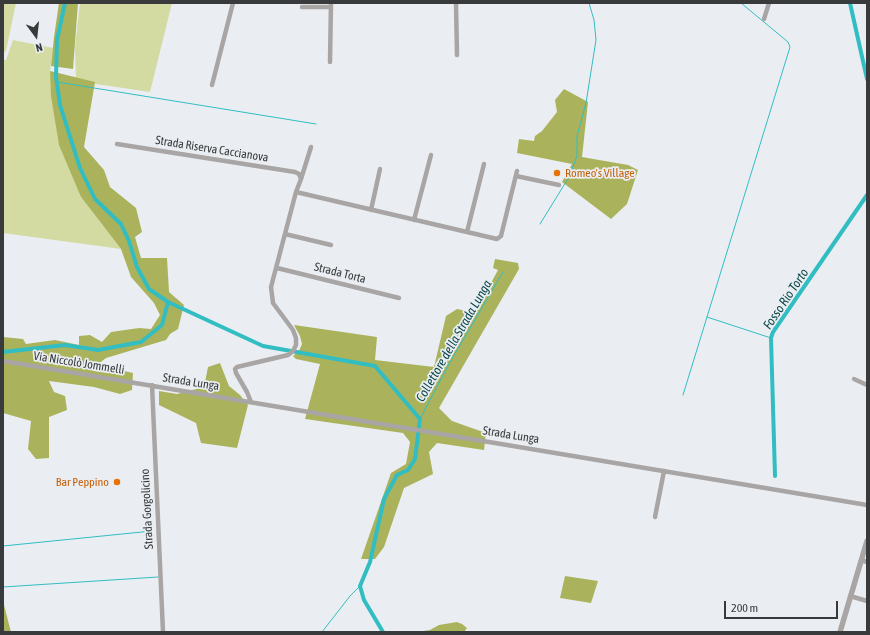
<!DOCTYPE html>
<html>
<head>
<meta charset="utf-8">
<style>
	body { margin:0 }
	#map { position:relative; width:870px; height:635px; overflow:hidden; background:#eaeef2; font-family:"Asap Condensed",sans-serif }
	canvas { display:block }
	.frame { position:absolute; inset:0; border:4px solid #383a3b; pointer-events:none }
	.north { position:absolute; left:16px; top:16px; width:40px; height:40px; -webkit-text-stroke:3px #eaeef2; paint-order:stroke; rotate:165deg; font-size:11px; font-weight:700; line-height:16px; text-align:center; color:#383a3b }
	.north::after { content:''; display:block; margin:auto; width:14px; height:18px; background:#383a3b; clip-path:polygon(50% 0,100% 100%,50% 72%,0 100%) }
	.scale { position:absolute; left:724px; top:601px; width:114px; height:18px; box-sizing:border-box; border:2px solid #383a3b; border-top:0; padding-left:5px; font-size:12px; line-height:14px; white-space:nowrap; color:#383a3b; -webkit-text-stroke:3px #eaeef2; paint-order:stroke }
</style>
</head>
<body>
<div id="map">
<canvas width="870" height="635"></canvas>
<div class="frame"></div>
<div class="north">N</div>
<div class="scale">200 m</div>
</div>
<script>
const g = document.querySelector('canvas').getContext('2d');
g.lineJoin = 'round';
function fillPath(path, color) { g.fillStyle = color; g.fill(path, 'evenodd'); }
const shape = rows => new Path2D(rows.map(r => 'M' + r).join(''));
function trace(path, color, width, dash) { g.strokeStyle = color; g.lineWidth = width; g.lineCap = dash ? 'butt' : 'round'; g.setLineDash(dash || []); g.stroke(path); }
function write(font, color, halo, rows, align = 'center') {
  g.font = font + ' "Asap Condensed",sans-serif'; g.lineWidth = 3.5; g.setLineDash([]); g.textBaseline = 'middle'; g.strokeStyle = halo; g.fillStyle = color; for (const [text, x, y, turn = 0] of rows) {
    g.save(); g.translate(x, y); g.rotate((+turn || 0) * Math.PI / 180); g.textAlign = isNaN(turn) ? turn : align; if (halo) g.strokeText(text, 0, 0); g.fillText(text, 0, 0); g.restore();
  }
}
const green = shape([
	[3,3,16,3,6,51,3,53],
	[80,3,172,3,150,92,76,81,75,47],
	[13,40,53,48,50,71,81,197,121,249,3,233,3,60,6,60]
]);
const forest = shape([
	[59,3,78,3,73,69,51,66,54,37],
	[50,71,95,82,84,147,104,170,110,187,136,208,142,232,135,237,141,258,167,258,169,292,184,305,178,329,170,334,166,340,106,358,97,365,133,373,132,390,120,394,94,387,49,381,54,392,65,396,67,410,49,417,49,458,36,459,28,449,31,421,3,413,3,337,23,339,26,344,55,340,79,345,79,336,90,335,102,342,111,332,139,328,151,329,160,315,154,303,131,277,121,249,81,197,59,145,51,96],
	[564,89,588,102,582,157,628,165,638,170,627,204,611,219,562,182,572,164,517,153,519,139,534,141,535,136,542,131,557,112,555,100],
	[495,259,518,263,519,269,439,408,452,421,486,433,484,450,437,443,429,452,433,474,404,488,384,547,375,559,361,559,391,473,406,464,410,442,403,433,305,419,320,364,296,359,293,356,299,351,302,344,300,336,294,325,377,337,375,360,434,367,446,316,457,309,475,313,498,270,493,268],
	[220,363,229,386,240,395,248,405,237,448,201,443,196,423,159,405,159,391,177,394,204,387,208,367],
	[565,576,598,581,591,603,560,598],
	[3,601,11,632,3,632],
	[457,622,462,624,467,628,464,632,416,632,430,630,439,625]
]);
const stream = shape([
	[57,82,316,124],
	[540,224,569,177,577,156,577,136,586,103,596,40,594,20,589,3],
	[707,317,771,338],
	[683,395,790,47,788,42,741,3],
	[420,419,450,362,503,272],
	[3,546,152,531],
	[3,587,158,577],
	[322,632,350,596,360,586]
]);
const canal = shape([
	[850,3,867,79],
	[168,302,263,346,375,366,420,419,415,459,408,470,397,475,384,499,370,562,360,586,364,600,383,632],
	[3,352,65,345,98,350,141,342,162,325,168,302,149,289,137,267,129,241,121,224,95,199,80,168,60,105,56,77,57,40,65,3],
	[775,476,771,338,773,332,867,195]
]);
const minor = shape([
	[456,3,457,55],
	[302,7,331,7],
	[764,19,769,3],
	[330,62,331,3],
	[212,85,233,3],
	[117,144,295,172,299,174,301,179,296,192],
	[516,176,559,185],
	[301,179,311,147],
	[371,210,380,169],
	[414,220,431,155],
	[467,232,484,164],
	[285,234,331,245],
	[277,268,399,298],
	[3,361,867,505],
	[854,379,867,385],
	[152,385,163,632],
	[251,402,247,392,236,373,235,369,237,367,288,355,293,351,296,345,296,338,293,330,273,303,271,287,296,192,497,239,501,236,517,171],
	[655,517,664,471],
	[861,560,867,562],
	[850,596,867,601]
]);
const tertiary = shape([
	[840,632,867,541]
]);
const markers = [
	[557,173,4,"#e8710a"],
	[117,482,4,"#e8710a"]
];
const streetNames = [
	["Strada Riserva Caccianova",212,149,9],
	["Strada Torta",340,273,14],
	["Via Niccolò Jommelli",79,363,9],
	["Strada Lunga",191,382,9],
	["Strada Lunga",511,435,9],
	["Strada Gorgolicino",147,509,-93]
];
const foodNames = [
	["Romeo's Village",565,173],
	["Bar Peppino",109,482,"right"]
];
const waterNames = [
	["Fosso Rio Torto",786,299,-56],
	["Collettore della Strada Lunga",454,341,-60]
];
fillPath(green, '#d3dba2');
fillPath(forest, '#aab35b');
trace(stream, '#31bdc2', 1);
trace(canal, '#31bdc2', 4);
trace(minor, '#a8a5a4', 4.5);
trace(tertiary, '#a8a5a4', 5.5);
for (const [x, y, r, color] of markers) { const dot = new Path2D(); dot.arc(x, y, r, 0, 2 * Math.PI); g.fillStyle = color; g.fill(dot); trace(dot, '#eaeef2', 1.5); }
write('12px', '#383a3b', '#eaeef2', streetNames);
write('12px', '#c56008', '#eaeef2', foodNames, 'left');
write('italic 13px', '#0e494b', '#eaeef2', waterNames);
</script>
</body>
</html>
